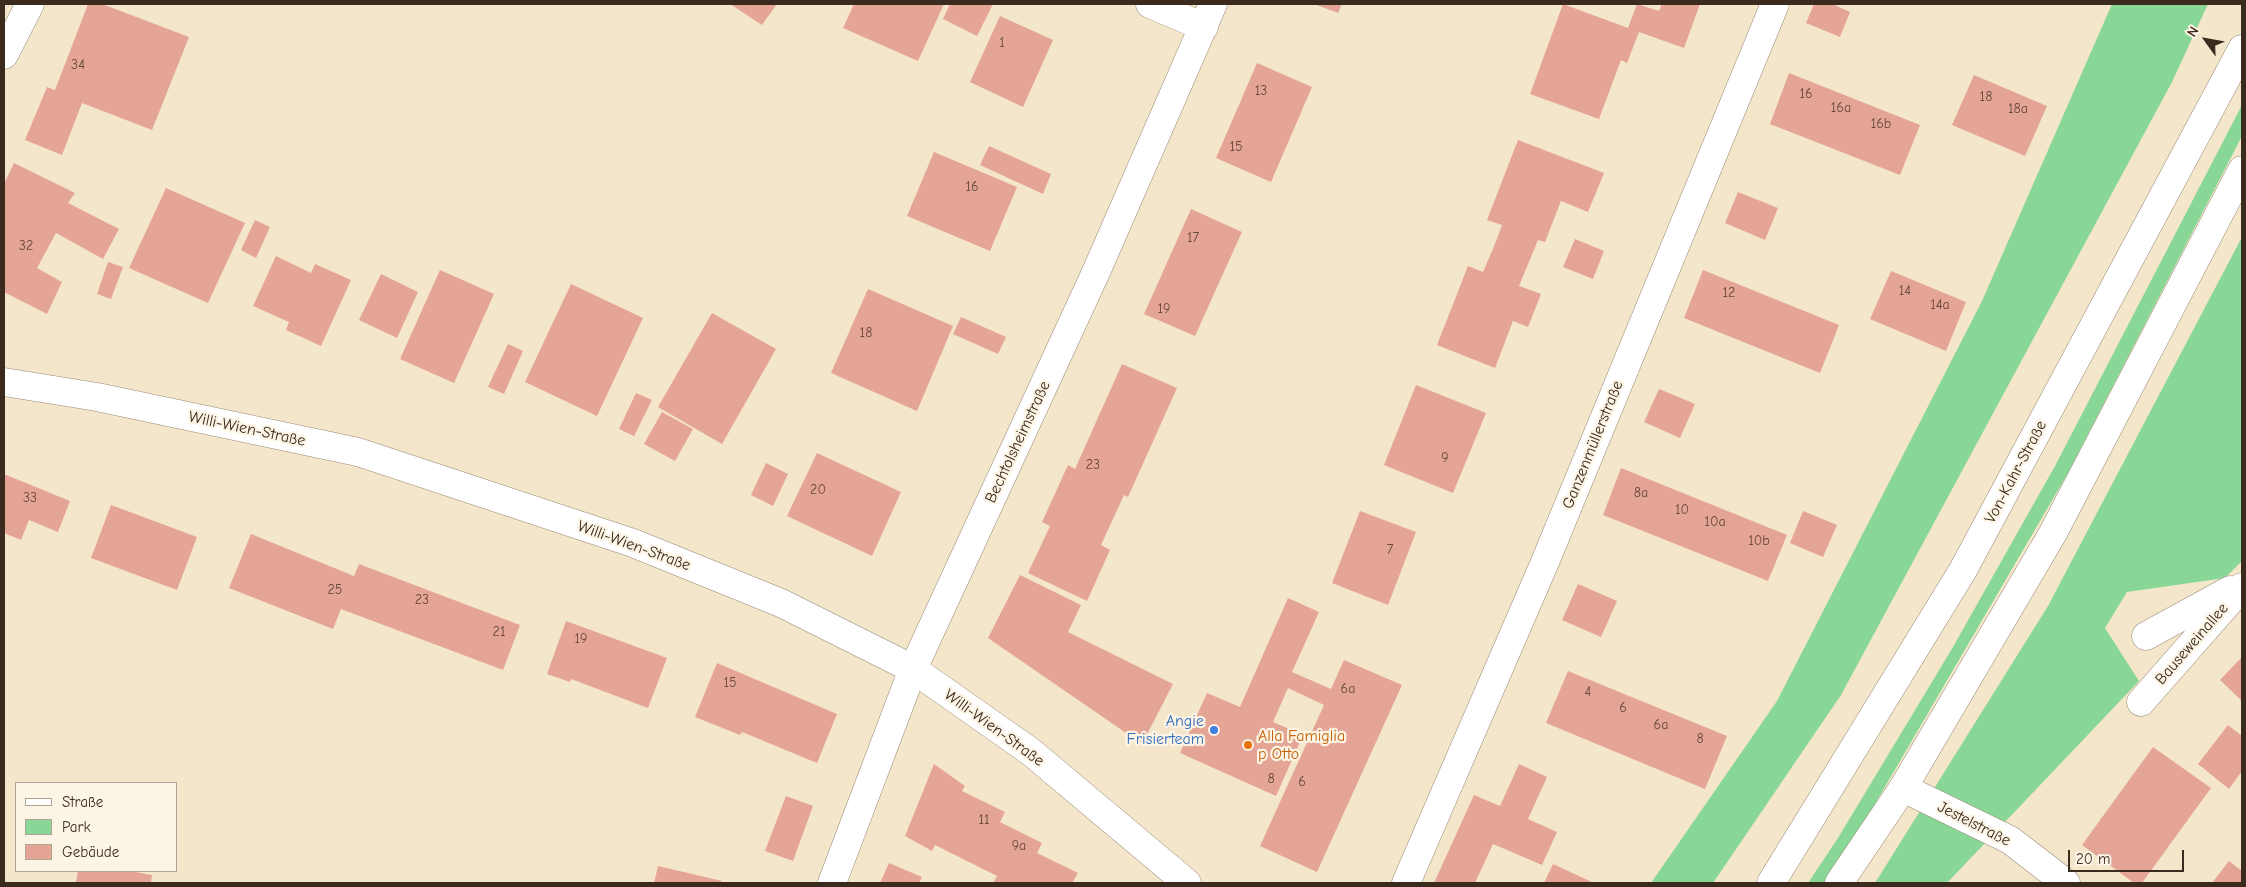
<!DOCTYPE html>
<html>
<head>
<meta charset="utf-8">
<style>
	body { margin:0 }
	#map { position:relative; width:2246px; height:887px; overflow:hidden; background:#f4e6cb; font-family:"Comic Neue",sans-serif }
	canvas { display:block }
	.frame { position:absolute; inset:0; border:5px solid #3b2a1e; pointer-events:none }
	.legend { position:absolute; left:15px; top:782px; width:162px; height:90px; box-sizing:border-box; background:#fcf5e5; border:1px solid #afa495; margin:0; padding:6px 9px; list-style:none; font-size:15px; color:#3b2a1e }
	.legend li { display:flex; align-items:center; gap:10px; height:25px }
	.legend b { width:25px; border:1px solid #afa495 }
	.north { position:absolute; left:2181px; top:15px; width:50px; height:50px; -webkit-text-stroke:4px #fcf5e5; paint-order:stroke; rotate:302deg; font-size:14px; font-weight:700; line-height:20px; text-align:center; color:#3b2a1e }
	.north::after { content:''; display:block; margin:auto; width:18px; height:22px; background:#3b2a1e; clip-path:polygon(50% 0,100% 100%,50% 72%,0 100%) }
	.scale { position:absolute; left:2068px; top:850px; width:116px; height:22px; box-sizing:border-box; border:2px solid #3b2a1e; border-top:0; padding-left:6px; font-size:15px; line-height:18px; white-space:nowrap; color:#3b2a1e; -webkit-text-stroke:4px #fcf5e5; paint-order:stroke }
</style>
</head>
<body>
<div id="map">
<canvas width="2246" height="887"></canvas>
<div class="frame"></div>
<ul class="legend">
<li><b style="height:6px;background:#fff"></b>Straße</li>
<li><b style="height:14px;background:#88d796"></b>Park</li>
<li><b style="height:14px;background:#e5a596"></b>Gebäude</li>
</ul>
<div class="north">N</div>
<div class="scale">20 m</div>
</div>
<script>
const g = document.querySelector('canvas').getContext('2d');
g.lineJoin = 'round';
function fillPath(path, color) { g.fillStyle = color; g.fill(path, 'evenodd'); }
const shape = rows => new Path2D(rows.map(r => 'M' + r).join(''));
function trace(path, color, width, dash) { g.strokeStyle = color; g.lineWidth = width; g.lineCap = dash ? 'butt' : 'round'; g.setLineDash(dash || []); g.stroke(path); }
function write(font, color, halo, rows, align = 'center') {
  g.font = font + ' "Comic Neue",sans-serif'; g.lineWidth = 4.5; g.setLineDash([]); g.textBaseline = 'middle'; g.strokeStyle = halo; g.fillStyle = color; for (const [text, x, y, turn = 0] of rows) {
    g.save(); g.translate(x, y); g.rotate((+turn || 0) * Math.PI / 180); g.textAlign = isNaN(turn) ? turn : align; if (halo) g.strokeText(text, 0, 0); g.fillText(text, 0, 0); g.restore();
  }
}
const green = shape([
	[2112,4,2208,4,2172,82,1841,695,1713,883,1651,883,1777,701,1982,301],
	[2242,105,2242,136,2068,473,1851,845,1826,883,1808,883,1838,838,1953,647,2055,466],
	[2242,237,2242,561,2225,578,2127,592,2105,628,2139,681,1947,883,1875,883,2048,606]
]);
const building = shape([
	[88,4,102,4,189,37,152,130,82,103,62,155,25,140,47,87,55,90],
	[730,4,777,4,762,25],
	[854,4,944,4,918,61,843,28],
	[950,4,993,4,977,36,943,19],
	[1314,4,1342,4,1338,13],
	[1563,4,1628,28,1637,4,1659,11,1662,4,1700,4,1684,48,1639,32,1627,63,1621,60,1599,119,1530,94],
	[1814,4,1832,4,1850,12,1840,37,1806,23],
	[1000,16,1053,40,1023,107,970,82],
	[1257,63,1312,87,1271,182,1216,158],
	[1789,73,1920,125,1900,175,1770,124],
	[1974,75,2047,106,2025,156,1952,125],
	[1518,140,1604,173,1588,212,1561,201,1545,242,1538,240,1519,286,1541,294,1528,327,1513,321,1495,368,1437,345,1468,266,1483,272,1495,244,1502,225,1487,220],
	[989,146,1051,174,1043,194,980,165],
	[934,152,1017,187,990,251,907,216],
	[14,163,75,193,68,203,119,229,103,259,56,233,37,268,62,282,47,314,4,292,4,184],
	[166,188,245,223,208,303,129,268],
	[1738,192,1778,208,1765,240,1725,223],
	[1191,209,1242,232,1195,336,1144,314],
	[255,220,270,227,256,258,241,250],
	[1575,239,1604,251,1593,279,1563,267],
	[276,256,311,273,315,264,351,280,321,346,286,330,289,322,253,306],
	[108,262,123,267,111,299,97,294],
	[440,270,494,294,454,383,400,359],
	[1703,270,1839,325,1820,373,1684,318],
	[1891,271,1966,302,1946,351,1870,319],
	[381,274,418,292,397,338,359,320],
	[571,284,643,318,597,416,525,382],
	[868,289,953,326,917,411,831,373],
	[712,313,776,349,722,444,658,407],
	[961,317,1006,337,998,354,953,334],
	[508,344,523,351,504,394,488,387],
	[1122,364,1177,388,1128,497,1124,495,1101,545,1110,550,1087,601,1028,573,1050,526,1042,522,1068,465,1075,469],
	[1416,385,1486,413,1453,493,1384,465],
	[1659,389,1695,404,1680,438,1644,422],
	[636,393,652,400,634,436,619,429],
	[662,412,693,429,675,461,644,444],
	[817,453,901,492,872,556,787,516],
	[766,463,788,474,773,506,751,495],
	[1621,468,1787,535,1768,581,1603,515],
	[4,474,70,501,58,532,29,520,21,540,4,533],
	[111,505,197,537,177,590,91,558],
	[1360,511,1416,532,1388,605,1332,583],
	[1803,511,1837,525,1823,557,1790,543],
	[251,534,354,576,359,564,520,625,503,670,341,609,333,629,229,588],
	[1020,575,1081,605,1068,632,1173,684,1142,744,988,638],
	[1578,584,1617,601,1601,637,1562,620],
	[1288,598,1319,612,1292,672,1331,689,1344,660,1402,685,1317,872,1260,846,1324,705,1288,688,1273,722,1303,735,1276,796,1180,753,1207,693,1240,707],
	[566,621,667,658,648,708,571,679,570,682,547,674],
	[2242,657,2242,701,2220,680],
	[717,663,837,714,817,763,742,732,740,735,695,717],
	[1568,671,1727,736,1705,789,1546,723],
	[2228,725,2242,736,2242,771,2229,789,2198,764],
	[2153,747,2211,788,2142,883,2134,883,2082,845],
	[934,764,965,786,962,791,1005,812,1000,822,1042,843,1037,853,1078,873,1072,883,993,883,997,876,935,845,932,851,905,836],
	[1519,764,1547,777,1528,819,1557,832,1542,865,1493,844,1475,883,1434,883,1474,795,1500,806],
	[786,796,813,806,793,861,765,851],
	[2229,861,2242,871,2242,883,2212,883],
	[889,863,922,877,919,883,880,883],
	[1553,864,1594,883,1544,883],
	[658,866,722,881,721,883,654,883],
	[78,871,130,871,152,875,151,883,76,883]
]);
const street = shape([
	[1150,4,1204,27],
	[4,55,30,4],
	[4,382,97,397,358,452,633,543,781,603,913,669,1031,752,1187,883],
	[2146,636,2230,590],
	[2141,702,2242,587],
	[1903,788,2010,840,2066,883],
	[832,883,913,669,1096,272,1213,4],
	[1406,883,1545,562,1775,4]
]);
const secondary = shape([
	[1771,883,1963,570,2242,49],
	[1839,883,1903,788,2053,533,2242,170]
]);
const markers = [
	[1214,730,5,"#3f7fe0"],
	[1248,745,5,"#e8710a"]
];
const numberNames = [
	["1",1002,43],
	["34",78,65],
	["13",1261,91],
	["16",1806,94],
	["18",1986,97],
	["16a",1841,108],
	["18a",2018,109],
	["16b",1881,124],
	["15",1236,147],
	["16",972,187],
	["17",1193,238],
	["32",26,246],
	["14",1905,291],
	["12",1729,293],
	["14a",1940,305],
	["19",1164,309],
	["18",866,333],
	["9",1445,458],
	["23",1093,465],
	["20",818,490],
	["8a",1641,493],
	["33",30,498],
	["10",1682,510],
	["10a",1715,522],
	["10b",1759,541],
	["7",1390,550],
	["25",335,590],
	["23",422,600],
	["21",499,632],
	["19",581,639],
	["15",730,683],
	["6a",1348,689],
	["4",1588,692],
	["6",1623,708],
	["6a",1661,725],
	["8",1700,739],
	["8",1271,779],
	["6",1302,782],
	["11",984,820],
	["9a",1019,846]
];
const streetNames = [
	["Willi-Wien-Straße",247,429,12],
	["Bechtolsheimstraße",1018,442,-65],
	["Ganzenmüllerstraße",1593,445,-68],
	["Von-Kahr-Straße",2016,472,-62],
	["Willi-Wien-Straße",634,546,20],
	["Bauseweinallee",2192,644,-49],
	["Willi-Wien-Straße",994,728,36],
	["Jestelstraße",1974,824,27]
];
const shopNames = [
	["Angie",1204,721],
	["Frisierteam",1204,739]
];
const foodNames = [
	["Alla Famiglia",1258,736],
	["p Otto",1258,754]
];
fillPath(green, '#88d796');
fillPath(building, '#e5a596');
trace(street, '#988874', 29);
trace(secondary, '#988874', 29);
trace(street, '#fff', 28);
trace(secondary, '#fff', 28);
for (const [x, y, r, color] of markers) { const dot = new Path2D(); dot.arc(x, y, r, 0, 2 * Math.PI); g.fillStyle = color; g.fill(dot); trace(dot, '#fcf5e5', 2); }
write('14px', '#66493c', null, numberNames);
write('16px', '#3b2a1e', '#fcf5e5', streetNames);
write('16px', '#366cbe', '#fcf5e5', shopNames, 'right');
write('16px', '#c56008', '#fcf5e5', foodNames, 'left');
</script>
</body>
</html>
